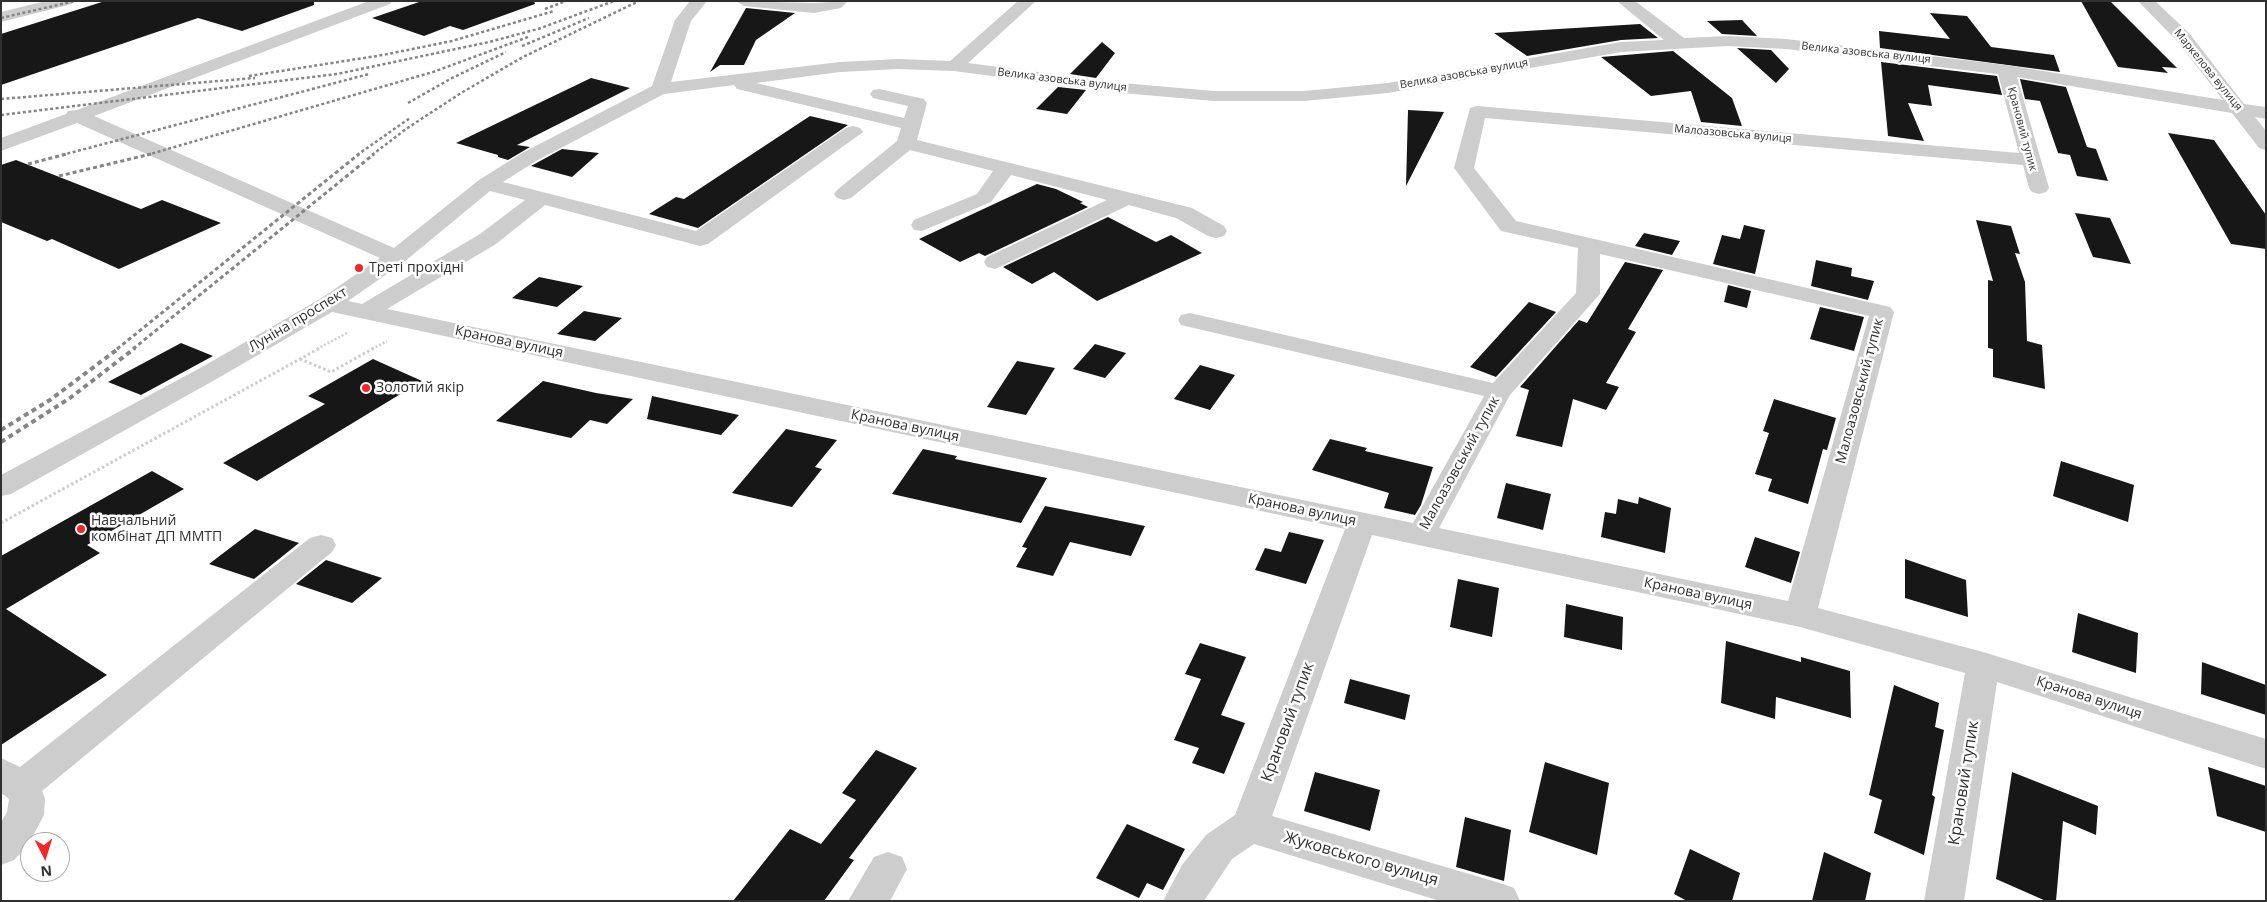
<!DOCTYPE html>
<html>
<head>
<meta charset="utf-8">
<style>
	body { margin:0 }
	#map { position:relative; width:2267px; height:902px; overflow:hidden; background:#fff; font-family:"Open Sans",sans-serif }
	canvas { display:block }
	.frame { position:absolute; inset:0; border:2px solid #303030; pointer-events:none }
	.north { position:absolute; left:20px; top:832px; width:50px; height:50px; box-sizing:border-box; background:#fff; border:1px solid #acacac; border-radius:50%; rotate:175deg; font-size:14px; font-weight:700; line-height:20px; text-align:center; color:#303030 }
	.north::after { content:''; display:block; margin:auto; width:18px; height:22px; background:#f32526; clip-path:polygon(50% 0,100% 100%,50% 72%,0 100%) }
</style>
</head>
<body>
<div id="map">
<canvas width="2267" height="902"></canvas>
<div class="frame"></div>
<div class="north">N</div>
</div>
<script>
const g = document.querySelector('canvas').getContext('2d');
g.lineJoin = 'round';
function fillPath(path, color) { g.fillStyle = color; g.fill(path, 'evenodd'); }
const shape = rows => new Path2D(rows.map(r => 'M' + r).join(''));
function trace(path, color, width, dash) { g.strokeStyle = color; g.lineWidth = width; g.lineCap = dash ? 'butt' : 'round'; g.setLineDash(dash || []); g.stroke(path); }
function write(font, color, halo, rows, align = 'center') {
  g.font = font + ' "Open Sans",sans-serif'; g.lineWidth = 5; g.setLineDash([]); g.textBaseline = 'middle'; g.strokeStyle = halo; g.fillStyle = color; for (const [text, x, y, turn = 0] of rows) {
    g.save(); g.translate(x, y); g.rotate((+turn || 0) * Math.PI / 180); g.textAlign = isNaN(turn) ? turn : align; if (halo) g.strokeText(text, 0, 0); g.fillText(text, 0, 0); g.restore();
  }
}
const building = shape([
	[105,1,314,1,314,5,242,31,198,18,1,85,1,34],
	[422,1,534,1,535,4,463,30,450,26,424,36,372,18],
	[2081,1,2110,1,2177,68,2162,67,2168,73,2118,67],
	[746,8,795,13,756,40,744,65,720,65,710,72],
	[1930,13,1967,16,1991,47,2054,55,2060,72,1880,48,1879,31,1950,39],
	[1742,20,1757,36,1722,34,1707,21],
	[1640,24,1658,38,1621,40,1527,56,1494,33],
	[1102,42,1115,53,1096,78,1070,74],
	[1737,48,1771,50,1789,69,1776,83],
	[1673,51,1732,98,1742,126,1701,122,1691,91,1651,96,1601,57],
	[1881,62,1997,76,2002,95,1928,85,1932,106,1908,103,1924,141,1888,136],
	[591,78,630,88,517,145,530,147,508,160,498,157,498,155,456,143],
	[2020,79,2066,87,2087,147,2096,149,2108,181,2077,176,2070,155,2058,153,2040,101,2025,99],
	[1058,87,1086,90,1067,114,1036,109],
	[1408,110,1444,112,1406,186],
	[810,116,848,125,698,228,649,214,676,197,684,199],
	[2168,133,2214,140,2266,215,2266,249,2231,244],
	[562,149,599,153,572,177,531,166],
	[16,160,141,209,162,200,221,223,119,269,52,239,47,241,1,222,1,165],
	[1037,184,1056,189,1083,202,1080,203,1088,207,985,256,979,253,960,262,919,239],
	[2075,213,2110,218,2131,264,2093,257],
	[1108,217,1156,242,1171,235,1202,253,1097,301,1054,272,1032,284,1003,267],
	[1976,220,2011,226,2020,254,2015,253,2025,282,2027,341,2042,345,2045,389,1993,377,1993,349,1988,348,1988,280,1993,281],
	[1744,225,1765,230,1755,274,1713,264,1722,235,1740,239],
	[1644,233,1680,241,1672,255,1635,246],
	[1816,260,1852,268,1851,276,1874,281,1868,300,1811,286],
	[1625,262,1663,270,1628,329,1636,332,1606,383,1619,387,1606,410,1573,399,1562,447,1516,436,1529,390,1520,387,1579,320,1587,323],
	[539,277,583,286,557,307,512,298],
	[1728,285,1751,291,1747,308,1724,302],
	[1529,302,1556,312,1496,377,1470,367],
	[1820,307,1864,317,1854,351,1810,339],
	[584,311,622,318,595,341,557,334],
	[181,343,213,356,141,395,108,382],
	[1095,344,1126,353,1105,378,1073,369],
	[373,359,422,381,257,481,223,463,325,404,308,396],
	[1017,361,1055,368,1026,415,987,407],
	[1200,365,1235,375,1210,410,1174,399],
	[543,381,596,393,633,399,607,424,590,420,571,438,496,421],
	[652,396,739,415,721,435,647,419],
	[1774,399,1836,418,1827,450,1823,449,1808,504,1768,491,1772,479,1755,474,1769,433,1763,431],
	[786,429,837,440,815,467,822,469,792,507,732,493],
	[1330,439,1367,448,1365,451,1433,467,1421,505,1415,515,1384,508,1389,493,1312,470],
	[923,449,957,456,955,459,1047,478,1021,523,892,494],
	[2061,461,2134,485,2128,522,2053,496],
	[152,471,184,489,87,545,100,553,6,609,107,675,1,745,1,556],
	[1506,483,1551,494,1543,530,1497,518],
	[1639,497,1671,508,1665,553,1601,537,1605,512,1616,514,1618,499,1638,504],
	[1045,506,1106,518,1145,526,1131,556,1070,542,1053,576,1016,567,1027,548,1022,547],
	[255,529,299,543,254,579,209,564],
	[1289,532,1324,540,1306,584,1255,570,1265,548,1281,552],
	[1755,537,1800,552,1791,583,1745,567],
	[1905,559,1966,580,1968,617,1905,598],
	[326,560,382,578,352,603,296,584],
	[1458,579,1499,588,1492,637,1450,627],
	[1566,604,1623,617,1622,650,1564,637],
	[2078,613,2138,633,2136,673,2072,652],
	[1726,641,1801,662,1801,657,1850,671,1851,718,1776,697,1775,719,1721,703],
	[1200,643,1246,657,1221,715,1245,723,1224,774,1192,763,1199,748,1174,740,1201,679,1185,674],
	[2202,662,2266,685,2266,715,2201,694],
	[1350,679,1410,695,1405,720,1344,703],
	[1894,685,1939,703,1935,727,1944,730,1932,795,1935,797,1924,855,1874,833,1882,800,1869,795],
	[876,750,917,768,849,858,854,860,824,901,733,901,790,829,821,844,856,800,842,793],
	[1545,762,1609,783,1597,855,1529,832],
	[2208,767,2266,786,2266,832,2217,816],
	[1315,772,1380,790,1370,831,1304,811],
	[2012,772,2098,806,2096,835,2063,821,2056,901,2046,901,1996,879],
	[1465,817,1511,830,1504,881,1456,867],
	[1127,824,1185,849,1163,890,1147,883,1139,898,1096,878],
	[1690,849,1740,873,1732,901,1687,901,1674,894],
	[1824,852,1871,873,1865,901,1812,901]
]);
const pathFar1 = shape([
	[317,349,347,333],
	[372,349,387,341]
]);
const path = shape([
	[300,359,331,372,374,348],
	[1,523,320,348]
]);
const minor = shape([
	[46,1,74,1,72,4,1,22,1,12,46,1],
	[369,1,392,1,390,4,94,116,394,248,479,180,522,153,652,86,675,20,690,1,707,1,691,21,671,82,840,62,898,59,950,61,1018,1,1036,1,968,63,1122,83,1214,91,1304,91,1388,83,1621,42,1664,40,1617,1,1635,1,1684,38,1728,36,1786,39,2006,65,2223,100,2177,41,2138,1,2155,1,2189,33,2244,104,2266,107,2266,119,2255,117,2266,131,2266,150,2259,148,2232,113,2017,77,2049,188,2046,192,2039,194,2032,192,2029,188,2023,165,1485,118,1474,168,1516,221,1890,307,1894,312,1818,608,1983,652,2266,739,2266,769,1997,682,1964,901,1924,901,1965,673,1800,627,1372,535,1272,816,1500,883,1514,888,1520,901,1440,901,1254,844,1232,859,1204,901,1163,901,1182,865,1206,835,1235,815,1345,529,332,312,220,377,11,494,1,496,1,475,202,367,320,299,380,258,77,123,1,151,1,138,66,114,68,111,77,110,369,1],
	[1728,46,1786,49,1998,74,2019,153,1477,106,1470,108,1454,168,1501,231,1578,248,1576,293,1493,383,1190,313,1181,315,1178,320,1181,325,1484,396,1413,523,387,309,496,244,545,205,700,246,708,244,863,132,860,128,853,126,846,128,696,231,503,182,536,161,664,94,734,85,737,89,901,128,897,141,837,190,834,194,837,198,844,200,851,198,910,150,993,171,977,194,914,220,911,225,914,230,922,231,991,202,1011,175,1107,200,987,257,984,262,987,267,995,269,1129,205,1176,218,1208,236,1216,238,1224,236,1227,231,1224,226,1192,208,917,140,927,103,924,99,879,89,873,90,870,94,873,98,908,106,904,118,756,83,840,72,898,69,954,71,1122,93,1214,101,1304,101,1388,93,1621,52,1728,46],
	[490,191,525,200,480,234,362,304,348,301,404,262,490,191],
	[1600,254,1869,316,1788,601,1439,528,1510,395,1600,294,1600,254],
	[736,1,814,3,848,1,841,8,814,13,744,6,736,1],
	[321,535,332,538,336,545,332,552,42,791,45,799,44,815,28,845,14,860,1,865,1,822,7,812,9,799,1,793,1,758,20,767,310,538,321,535],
	[888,852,902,857,907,869,890,901,848,901,874,857,888,852]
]);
const railFar2 = shape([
	[545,9,566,1],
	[1,18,75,1],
	[522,46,589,18],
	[249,76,383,55,452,41,554,11],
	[1,99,255,78],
	[408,103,452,78,506,52],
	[1,115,337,74,489,42,538,29,614,1],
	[62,155,369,74],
	[147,155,433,72,528,37],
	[357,155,410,118],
	[372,155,406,129,461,93,523,57,639,1]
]);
const railFar1 = shape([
	[28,164,67,154],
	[59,176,151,154],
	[117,349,359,154],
	[133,349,374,154]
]);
const rail = shape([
	[1,430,50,400,119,348],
	[1,442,70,398,135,348]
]);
const markers = [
	[359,268,5,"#f32526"],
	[366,388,5,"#f32526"],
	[81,529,5,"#f32526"]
];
const farStreetnames = [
	["Велика азовська вулиця",1866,53,6],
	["Маркелова вулиця",2208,70,51],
	["Велика азовська вулиця",1464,74,-10],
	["Велика азовська вулиця",1062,80,7],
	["Крановий тупик",2022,129,75],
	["Малоазовська вулиця",1733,134,5]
];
const poiNames = [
	["Треті прохідні",369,268],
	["Золотий якір",376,388],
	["Навчальний",91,521],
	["комбінат ДП ММТП",91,537]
];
const streetNames = [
	["Луніна проспект",298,320,-31],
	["Кранова вулиця",509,342,12],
	["Малоазовський тупик",1860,391,-75],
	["Кранова вулиця",905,426,12],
	["Малоазовський тупик",1460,463,-61],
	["Кранова вулиця",1302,510,12],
	["Кранова вулиця",1698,594,12],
	["Кранова вулиця",2089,698,18]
];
const nearStreetnames = [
	["Крановий тупик",1288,722,-70],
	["Крановий тупик",1964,783,-81],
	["Жуковського вулиця",1361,859,16]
];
fillPath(building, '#171717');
trace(pathFar1, '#cdcdcd', 2.5, [2, 2]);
trace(path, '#cdcdcd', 3, [2.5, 2.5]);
fillPath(minor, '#cdcdcd');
trace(railFar2, '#858585', 2.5, [3, 2.5]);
trace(railFar1, '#858585', 3, [4, 3]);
trace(rail, '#858585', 4, [5, 4]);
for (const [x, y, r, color] of markers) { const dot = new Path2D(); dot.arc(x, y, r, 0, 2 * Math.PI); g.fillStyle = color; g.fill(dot); trace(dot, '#fff', 2); }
write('11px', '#303030', '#fff', farStreetnames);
write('14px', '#303030', '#fff', poiNames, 'left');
write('14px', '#303030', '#fff', streetNames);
write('16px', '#303030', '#fff', nearStreetnames);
</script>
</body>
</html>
